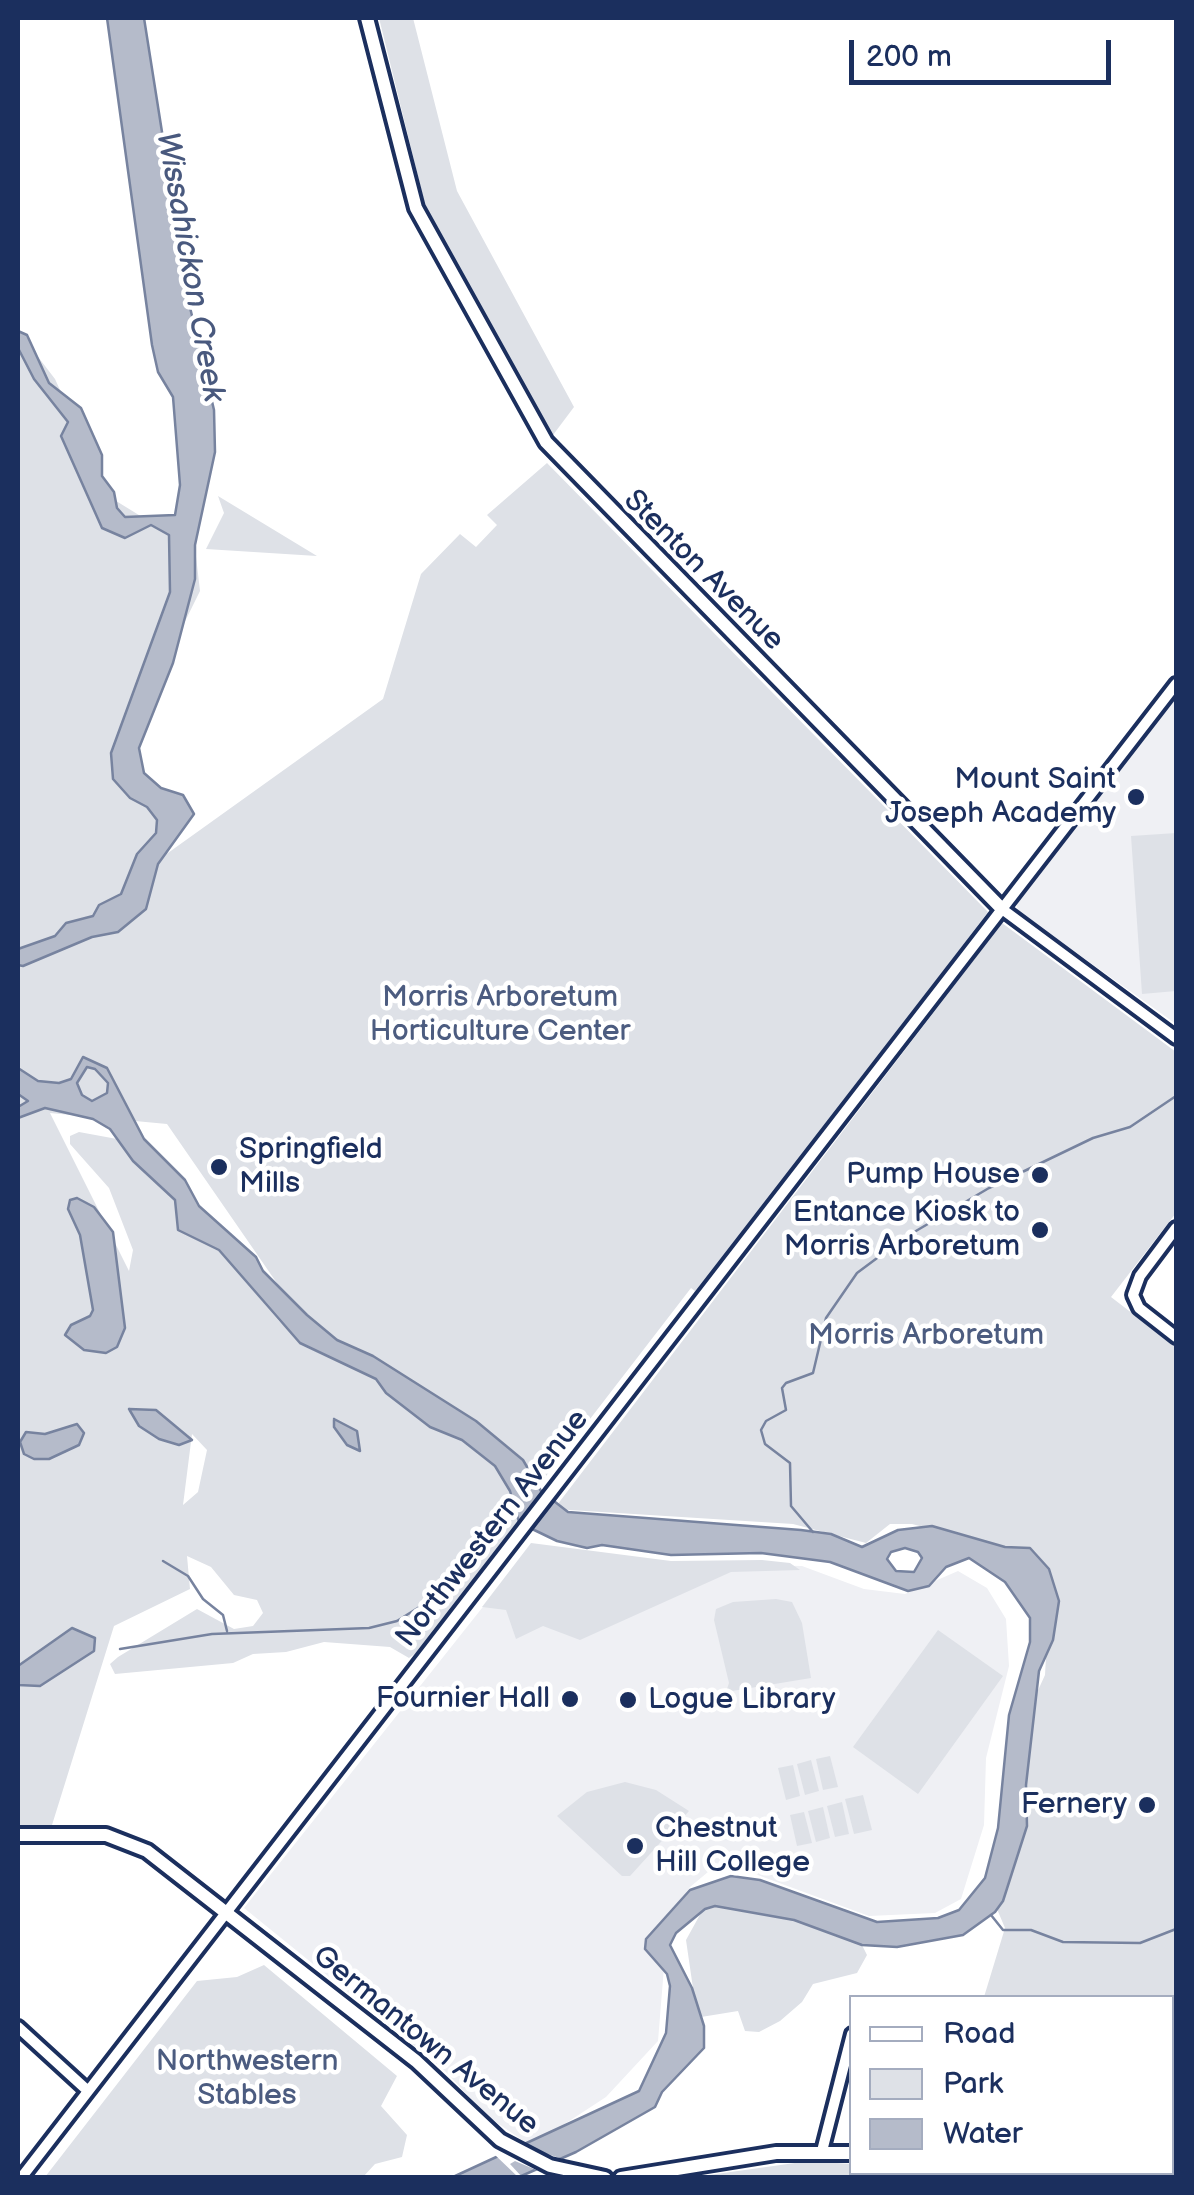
<!DOCTYPE html>
<html>
<head>
<meta charset="utf-8">
<style>
	body { margin:0 }
	#map { position:relative; width:1194px; height:2195px; overflow:hidden; background:#fff; font-family:"Balsamiq Sans",sans-serif }
	canvas { display:block }
	.frame { position:absolute; inset:0; border:20px solid #1b2f5e; pointer-events:none }
	.legend { position:absolute; left:849px; top:1995px; width:325px; height:180px; box-sizing:border-box; background:#fff; border:2px solid #a4acbf; margin:0; padding:12px 18px; list-style:none; font-size:30px; color:#1b2f5e }
	.legend li { display:flex; align-items:center; gap:20px; height:50px }
	.legend b { width:50px; border:2px solid #a4acbf }
	.scale { position:absolute; left:849px; top:40px; width:262px; height:45px; box-sizing:border-box; border:5px solid #1b2f5e; border-top:0; padding-left:12px; font-size:30px; line-height:35px; white-space:nowrap; color:#1b2f5e; -webkit-text-stroke:8px #fff; paint-order:stroke }
</style>
</head>
<body>
<div id="map">
<canvas width="1194" height="2195"></canvas>
<div class="frame"></div>
<ul class="legend">
<li><b style="height:12px;background:#fff"></b>Road</li>
<li><b style="height:28px;background:#dee1e7"></b>Park</li>
<li><b style="height:28px;background:#b5bbca"></b>Water</li>
</ul>
<div class="scale">200 m</div>
</div>
<script>
const g = document.querySelector('canvas').getContext('2d');
g.lineJoin = 'round';
function fillPath(path, color) { g.fillStyle = color; g.fill(path, 'evenodd'); }
const shape = rows => new Path2D(rows.map(r => 'M' + r).join(''));
function trace(path, color, width, dash) { g.strokeStyle = color; g.lineWidth = width; g.lineCap = dash ? 'butt' : 'round'; g.setLineDash(dash || []); g.stroke(path); }
function write(font, color, halo, rows, align = 'center') {
  g.font = font + ' "Balsamiq Sans",sans-serif'; g.lineWidth = 9; g.setLineDash([]); g.textBaseline = 'middle'; g.strokeStyle = halo; g.fillStyle = color; for (const [text, x, y, turn = 0] of rows) {
    g.save(); g.translate(x, y); g.rotate((+turn || 0) * Math.PI / 180); g.textAlign = isNaN(turn) ? turn : align; if (halo) g.strokeText(text, 0, 0); g.fillText(text, 0, 0); g.restore();
  }
}
const built = shape([
	[1176,694,1176,1024,1018,911,1016,901],
	[532,1545,669,1563,802,1566,864,1589,905,1594,958,1571,987,1588,1006,1619,1009,1666,986,1758,984,1825,961,1899,935,1913,869,1916,755,1874,714,1867,690,1887,668,1918,658,2041,606,2097,531,2146,487,2116,444,2070,244,1908]
]);
const green = shape([
	[379,18,413,18,457,191,574,407,553,435,426,209],
	[18,342,32,349,55,379,108,496,147,520,191,513,200,591,119,755,131,780,157,785,178,806,126,883,383,699,421,574,460,534,476,547,497,525,487,515,547,463,988,912,667,1333,695,1291,691,1288,516,1515,519,1522,458,1606,420,1650,409,1658,390,1647,324,1642,286,1652,253,1654,233,1663,115,1674,110,1664,118,1657,197,1609,234,1629,253,1626,263,1613,257,1600,234,1595,211,1567,187,1556,190,1589,114,1626,52,1825,18,1827],
	[50,1113,167,1124,310,1331,367,1375,308,1348,279,1321,219,1250,188,1232,174,1200,133,1161,117,1139,79,1132,70,1136,70,1144,109,1188,133,1250,129,1271],
	[192,1434,207,1450,198,1492,183,1505],
	[218,496,317,556,206,549,224,513],
	[1176,833,1176,991,1142,994,1131,836],
	[1002,923,1176,1052,1176,1213,1111,1297,1176,1347,1176,2172,1172,2177,978,2178,967,2173,1172,2172,1172,1998,984,1997,1005,1928,997,1909,1019,1732,1045,1675,1048,1621,957,1536,912,1524,890,1524,866,1543,793,1524,554,1509],
	[531,1543,671,1561,762,1560,790,1563,800,1570,731,1572,580,1640,543,1626,516,1639,506,1610,482,1607],
	[776,1599,792,1602,802,1623,811,1678,726,1692,729,1683,714,1620,716,1609,733,1602],
	[938,1630,1003,1676,918,1794,853,1747],
	[830,1756,838,1787,823,1790,816,1759],
	[811,1760,819,1791,805,1795,797,1764],
	[793,1765,800,1796,786,1800,778,1768],
	[625,1782,656,1790,689,1811,630,1876,622,1876,557,1816,587,1792],
	[863,1795,872,1830,854,1834,845,1799],
	[842,1802,849,1834,835,1837,827,1806],
	[823,1807,830,1838,816,1842,808,1811],
	[804,1812,812,1843,797,1846,790,1815],
	[715,1906,802,1922,862,1945,867,1955,857,1973,813,1984,802,2002,780,2021,759,2032,745,2031,738,2011,701,2017,695,2002,686,1940,702,1911],
	[264,1965,397,2076,381,2106,407,2135,402,2157,375,2164,363,2177,45,2177,197,1981,237,1977],
	[809,2161,851,2164,852,2172,899,2173,917,2177,695,2177]
]);
const water = shape([
	[107,18,144,18,189,303,214,410,215,452,195,545,195,579,173,663,139,748,144,773,161,788,183,795,194,814,158,864,146,909,118,932,92,937,23,966,18,965,18,949,55,936,66,923,93,916,99,905,121,894,137,854,156,833,157,820,147,807,130,798,113,779,111,753,170,592,169,535,151,525,125,538,102,528,61,436,68,422,34,379,18,348,18,331,27,335,49,383,81,408,102,455,102,476,114,492,117,508,125,517,175,515,180,485,173,397,158,372,152,345,107,18],
	[83,1057,107,1068,144,1139,185,1180,199,1206,256,1257,263,1271,307,1315,337,1340,373,1356,476,1421,523,1460,541,1491,568,1512,801,1530,831,1534,862,1547,898,1530,932,1526,1005,1547,1030,1548,1049,1569,1059,1601,1053,1640,1039,1671,1026,1785,1027,1826,1003,1901,995,1912,963,1935,897,1947,862,1945,794,1920,715,1906,705,1909,676,1933,670,1945,692,1988,704,2026,704,2048,662,2092,655,2107,576,2152,519,2177,453,2177,639,2091,666,2033,670,1986,667,1974,645,1949,646,1939,690,1890,731,1876,760,1880,877,1922,938,1918,959,1910,985,1878,998,1828,1009,1715,1030,1642,1030,1618,1005,1582,969,1558,946,1567,929,1586,908,1591,830,1562,761,1553,671,1555,602,1545,587,1548,557,1541,528,1527,519,1522,510,1491,495,1466,462,1440,430,1427,386,1393,376,1379,300,1343,219,1250,178,1230,175,1200,133,1161,110,1129,93,1119,45,1108,18,1118,18,1107,28,1101,18,1094,18,1068,38,1081,59,1083,71,1079,83,1057],
	[87,1067,95,1069,108,1083,107,1093,92,1101,82,1095,77,1083,87,1067],
	[905,1548,918,1552,922,1558,914,1572,896,1571,887,1559,891,1552,905,1548],
	[77,1198,94,1207,113,1232,125,1328,117,1347,106,1353,84,1350,65,1335,71,1325,90,1316,93,1310,80,1235,68,1209,70,1200,77,1198],
	[129,1409,156,1410,192,1440,179,1445,159,1439,139,1426,129,1409],
	[334,1419,357,1431,360,1451,347,1445,334,1427,334,1419],
	[77,1424,84,1433,79,1445,49,1459,34,1459,24,1454,20,1442,26,1432,45,1434,77,1424],
	[72,1628,95,1638,94,1651,40,1686,18,1685,18,1666,72,1628]
]);
const pier = shape([
	[521,2142,539,2151,568,2161,541,2172,515,2161,510,2164,522,2177,518,2177,494,2154]
]);
const stream = shape([
	[813,1532,791,1506,790,1463,765,1444,761,1430,766,1421,786,1410,782,1388,786,1383,813,1373,826,1318,857,1273,904,1238,989,1188,1093,1138,1130,1127,1176,1096],
	[163,1561,188,1576,203,1599,223,1615,227,1631],
	[120,1649,212,1634,369,1628,397,1621,445,1591,478,1532,514,1508],
	[991,1915,1003,1930,1031,1930,1063,1942,1140,1943,1176,1929]
]);
const minor = shape([
	[1002,909,1176,1038],
	[1176,1228,1140,1276,1133,1295,1139,1308,1176,1337],
	[18,2027,88,2091],
	[822,2151,852,2034],
	[21,2178,1176,684]
]);
const major = shape([
	[367,18,416,208,546,442,1002,909],
	[18,1835,106,1835,147,1851,416,2061,500,2140,550,2166,605,2178],
	[938,2172,951,2178],
	[621,2178,776,2153,852,2153]
]);
const markers = [
	[1136,797,10,"#1b2f5e"],
	[219,1167,10,"#1b2f5e"],
	[1040,1175,10,"#1b2f5e"],
	[1040,1230,10,"#1b2f5e"],
	[570,1699,10,"#1b2f5e"],
	[628,1700,10,"#1b2f5e"],
	[1147,1805,10,"#1b2f5e"],
	[635,1846,10,"#1b2f5e"]
];
const streetNames = [
	["Stenton Avenue",703,571,45],
	["Northwestern Avenue",493,1529,-52],
	["Germantown Avenue",425,2041,39]
];
const poiNames = [
	["Mount Saint",1116,780],
	["Joseph Academy",1116,814],
	["Springfield",239,1150,"left"],
	["Mills",239,1184,"left"],
	["Pump House",1020,1175],
	["Entance Kiosk to",1020,1213],
	["Morris Arboretum",1020,1247],
	["Fournier Hall",550,1699],
	["Logue Library",648,1700,"left"],
	["Fernery",1127,1805],
	["Chestnut",655,1829,"left"],
	["Hill College",655,1863,"left"]
];
const parkNames = [
	["Morris Arboretum",500,998],
	["Horticulture Center",500,1032],
	["Morris Arboretum",926,1336],
	["Northwestern",247,2062],
	["Stables",247,2096]
];
const waterNames = [
	["Wissahickon Creek",189,267,80]
];
fillPath(built, '#eff0f4');
fillPath(green, '#dee1e7');
fillPath(water, '#b5bbca');
trace(water, '#77839f', 2.5);
fillPath(pier, '#fff');
trace(stream, '#77839f', 2.5);
trace(minor, '#1b2f5e', 18);
trace(major, '#1b2f5e', 20);
trace(minor, '#fff', 10);
trace(major, '#fff', 12);
for (const [x, y, r, color] of markers) { const dot = new Path2D(); dot.arc(x, y, r, 0, 2 * Math.PI); g.fillStyle = color; g.fill(dot); trace(dot, '#fff', 4); }
write('30px', '#1b2f5e', '#fff', streetNames);
write('30px', '#1b2f5e', '#fff', poiNames, 'right');
write('30px', '#4c5c80', '#fff', parkNames);
write('italic 32px', '#49597e', '#fff', waterNames);
</script>
</body>
</html>
